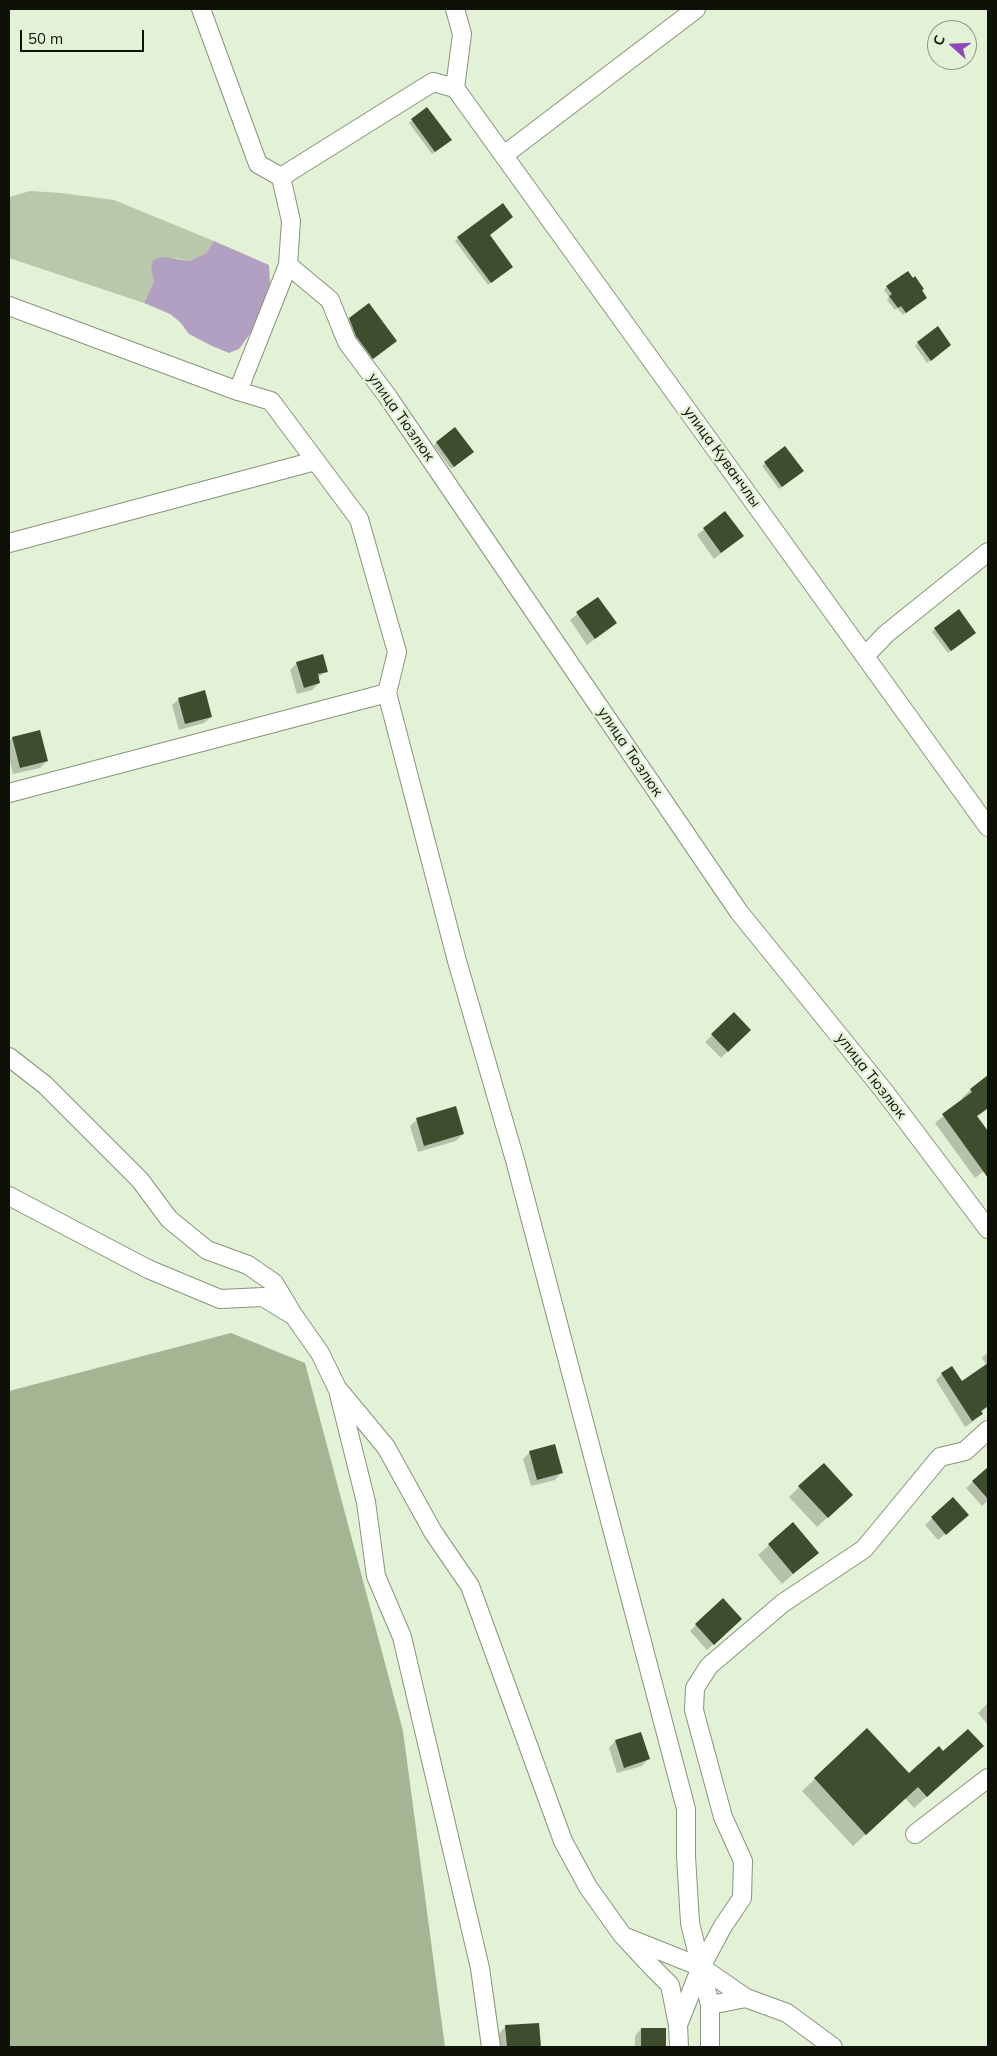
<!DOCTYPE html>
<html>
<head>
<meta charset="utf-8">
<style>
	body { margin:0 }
	#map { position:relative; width:997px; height:2056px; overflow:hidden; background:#e3f2d6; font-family:Mulish,sans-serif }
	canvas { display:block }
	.frame { position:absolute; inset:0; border:10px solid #0d1108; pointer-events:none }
	.north { position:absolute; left:927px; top:20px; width:50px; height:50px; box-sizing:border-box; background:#e3f2d6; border:1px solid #8d9884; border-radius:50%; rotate:290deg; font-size:14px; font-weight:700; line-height:20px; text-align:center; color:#0d1108 }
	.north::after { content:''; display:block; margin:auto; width:18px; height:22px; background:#8e49bd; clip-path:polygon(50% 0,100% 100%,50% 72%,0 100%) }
	.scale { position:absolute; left:20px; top:30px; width:124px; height:22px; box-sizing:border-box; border:2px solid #0d1108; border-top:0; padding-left:6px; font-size:15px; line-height:18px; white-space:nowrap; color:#0d1108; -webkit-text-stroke:4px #e3f2d6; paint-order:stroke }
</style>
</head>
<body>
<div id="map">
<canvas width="997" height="2056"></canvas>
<div class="frame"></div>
<div class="north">С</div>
<div class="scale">50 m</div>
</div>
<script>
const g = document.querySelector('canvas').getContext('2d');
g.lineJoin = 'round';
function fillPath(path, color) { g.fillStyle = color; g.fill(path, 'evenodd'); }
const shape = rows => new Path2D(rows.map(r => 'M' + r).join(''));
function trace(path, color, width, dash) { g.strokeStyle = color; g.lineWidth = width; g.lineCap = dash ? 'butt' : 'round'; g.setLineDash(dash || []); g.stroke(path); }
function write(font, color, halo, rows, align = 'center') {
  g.font = font + ' Mulish,sans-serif'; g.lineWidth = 5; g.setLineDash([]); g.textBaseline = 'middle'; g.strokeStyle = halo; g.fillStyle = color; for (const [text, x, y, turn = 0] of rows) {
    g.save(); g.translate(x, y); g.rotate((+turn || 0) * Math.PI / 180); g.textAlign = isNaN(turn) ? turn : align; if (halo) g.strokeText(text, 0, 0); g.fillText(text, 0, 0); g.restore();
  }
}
const green = shape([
	[30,191,61,193,114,200,214,241,206,253,189,261,176,258,151,270,154,281,144,303,9,258,9,197]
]);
const forest = shape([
	[231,1333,305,1363,403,1731,445,2047,9,2047,9,1391]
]);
const water = shape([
	[214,241,269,265,270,283,257,324,239,349,229,353,212,346,189,334,180,322,170,314,144,303,154,281,151,270,153,260,163,257,189,261,206,253]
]);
const shadow = shape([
	[427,109,447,143,432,154,409,123],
	[458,238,509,270,488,285,455,241],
	[887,287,921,291,923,300,903,315,897,308,895,310,887,300,889,297,884,290],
	[350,319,393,344,370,361,353,339,346,322],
	[918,343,947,348,927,363,915,346],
	[436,443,469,455,451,469,434,446],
	[785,448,799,474,779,489,762,466],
	[725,513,742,536,714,559,697,535],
	[597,598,615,623,587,645,570,620],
	[935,629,972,636,948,653,932,632],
	[297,663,326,671,318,678,319,683,312,690,297,694,290,670],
	[179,699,211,717,204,723,179,730,172,705],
	[12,738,47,761,40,768,13,774,9,757,9,742],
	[734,1014,749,1030,721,1058,705,1042],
	[988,1077,988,1109,976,1117,988,1132,988,1168,975,1178,935,1123,963,1100,962,1098,970,1090],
	[417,1120,463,1134,456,1141,418,1152,410,1126],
	[988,1352,988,1407,980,1413,981,1414,974,1421,965,1427,936,1380,942,1374,962,1383,987,1366,982,1358],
	[530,1452,561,1473,555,1480,531,1486,523,1459],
	[988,1469,988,1500,982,1506,966,1488],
	[799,1487,841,1505,817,1527,789,1497],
	[953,1499,960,1521,938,1540,925,1525],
	[793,1524,817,1553,782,1584,758,1555],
	[696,1625,734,1625,707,1650,690,1631],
	[988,1703,988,1725,978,1713],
	[867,1730,909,1775,943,1753,970,1758,914,1808,905,1798,853,1846,802,1791],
	[615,1741,648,1759,642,1766,617,1773,609,1748],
	[538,2024,540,2047,496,2047,496,2037,506,2026],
	[641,2029,665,2029,665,2047,635,2047,635,2036]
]);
const building = shape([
	[427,107,452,140,435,152,411,119],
	[503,203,513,217,490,235,513,267,491,283,457,237],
	[908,271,913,278,915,276,924,289,922,290,927,298,906,313,901,306,898,308,889,296,892,294,886,286],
	[369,303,397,341,373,359,356,336,349,318],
	[938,326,951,345,931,361,917,342],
	[455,427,474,452,454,467,436,442],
	[785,446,804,471,782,487,764,462],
	[725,511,744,536,721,553,703,528],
	[598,597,617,623,595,639,576,612],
	[959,609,976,633,951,651,934,628],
	[323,654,328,672,318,674,320,683,304,688,296,662],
	[205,690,212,717,185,724,178,698],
	[40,730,48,761,20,768,12,737],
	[734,1012,751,1030,728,1052,711,1034],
	[988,1075,988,1108,977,1116,988,1131,988,1178,942,1114,972,1092,970,1089],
	[456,1106,464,1134,424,1146,416,1118],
	[988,1363,988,1406,981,1411,983,1414,972,1421,941,1373,952,1366,962,1381],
	[555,1444,563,1473,537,1480,529,1451],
	[824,1463,853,1495,828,1518,798,1486],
	[988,1467,988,1499,972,1481],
	[953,1497,969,1515,946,1535,931,1517],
	[793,1522,819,1553,793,1574,768,1544],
	[723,1598,742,1619,714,1645,695,1624],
	[867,1728,909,1773,939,1746,943,1751,968,1729,984,1746,927,1797,918,1787,866,1835,814,1778],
	[641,1732,650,1759,624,1768,615,1740],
	[539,2023,541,2047,507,2047,505,2025],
	[641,2028,666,2028,666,2047,641,2047]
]);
const minor = shape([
	[201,9,258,164,281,177],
	[455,9,462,34,455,88],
	[455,88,988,827],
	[504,155,696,9],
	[288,265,330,300,347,342,388,397,739,912,884,1091,988,1229],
	[9,306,238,391,288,265,291,221,281,177,433,82,455,88],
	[238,391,271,401,359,519,397,652,387,693,457,961,515,1160,686,1809,686,1856,690,1923,710,2005,710,2047],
	[9,543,315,461],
	[865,656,886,634,988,552],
	[9,793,387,693],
	[9,1057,45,1085,140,1180,169,1219,207,1250,248,1265,274,1283,292,1313],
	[9,1196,148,1269,220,1299,263,1297,294,1316,320,1353,337,1388,386,1447,433,1532,470,1586,563,1841,588,1887,623,1936,701,1967,746,1998,787,2013,833,2047],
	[339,1394,366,1502,376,1576,402,1637,480,1968,491,2047],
	[915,1834,988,1778],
	[625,1938,651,1966,670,1985,678,2025,679,2047],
	[710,2005,746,1998],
	[678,2025,701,1967,723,1926,742,1898,743,1861,723,1817,694,1710,695,1688,709,1666,783,1603,864,1549,940,1457,965,1451,988,1430]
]);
const streetNames = [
	["улица Тюзлюк",401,417,55],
	["улица Куванчлы",722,457,54],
	["улица Тюзлюк",630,752,56],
	["улица Тюзлюк",871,1076,52]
];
fillPath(green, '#b9c8ab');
fillPath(forest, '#a3b592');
fillPath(water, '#b2a0c2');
fillPath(shadow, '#0003');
fillPath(building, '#3e4d2e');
trace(minor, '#87947a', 20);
trace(minor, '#fff', 18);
write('15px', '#0d1108', '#e3f2d6', streetNames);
</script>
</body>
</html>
